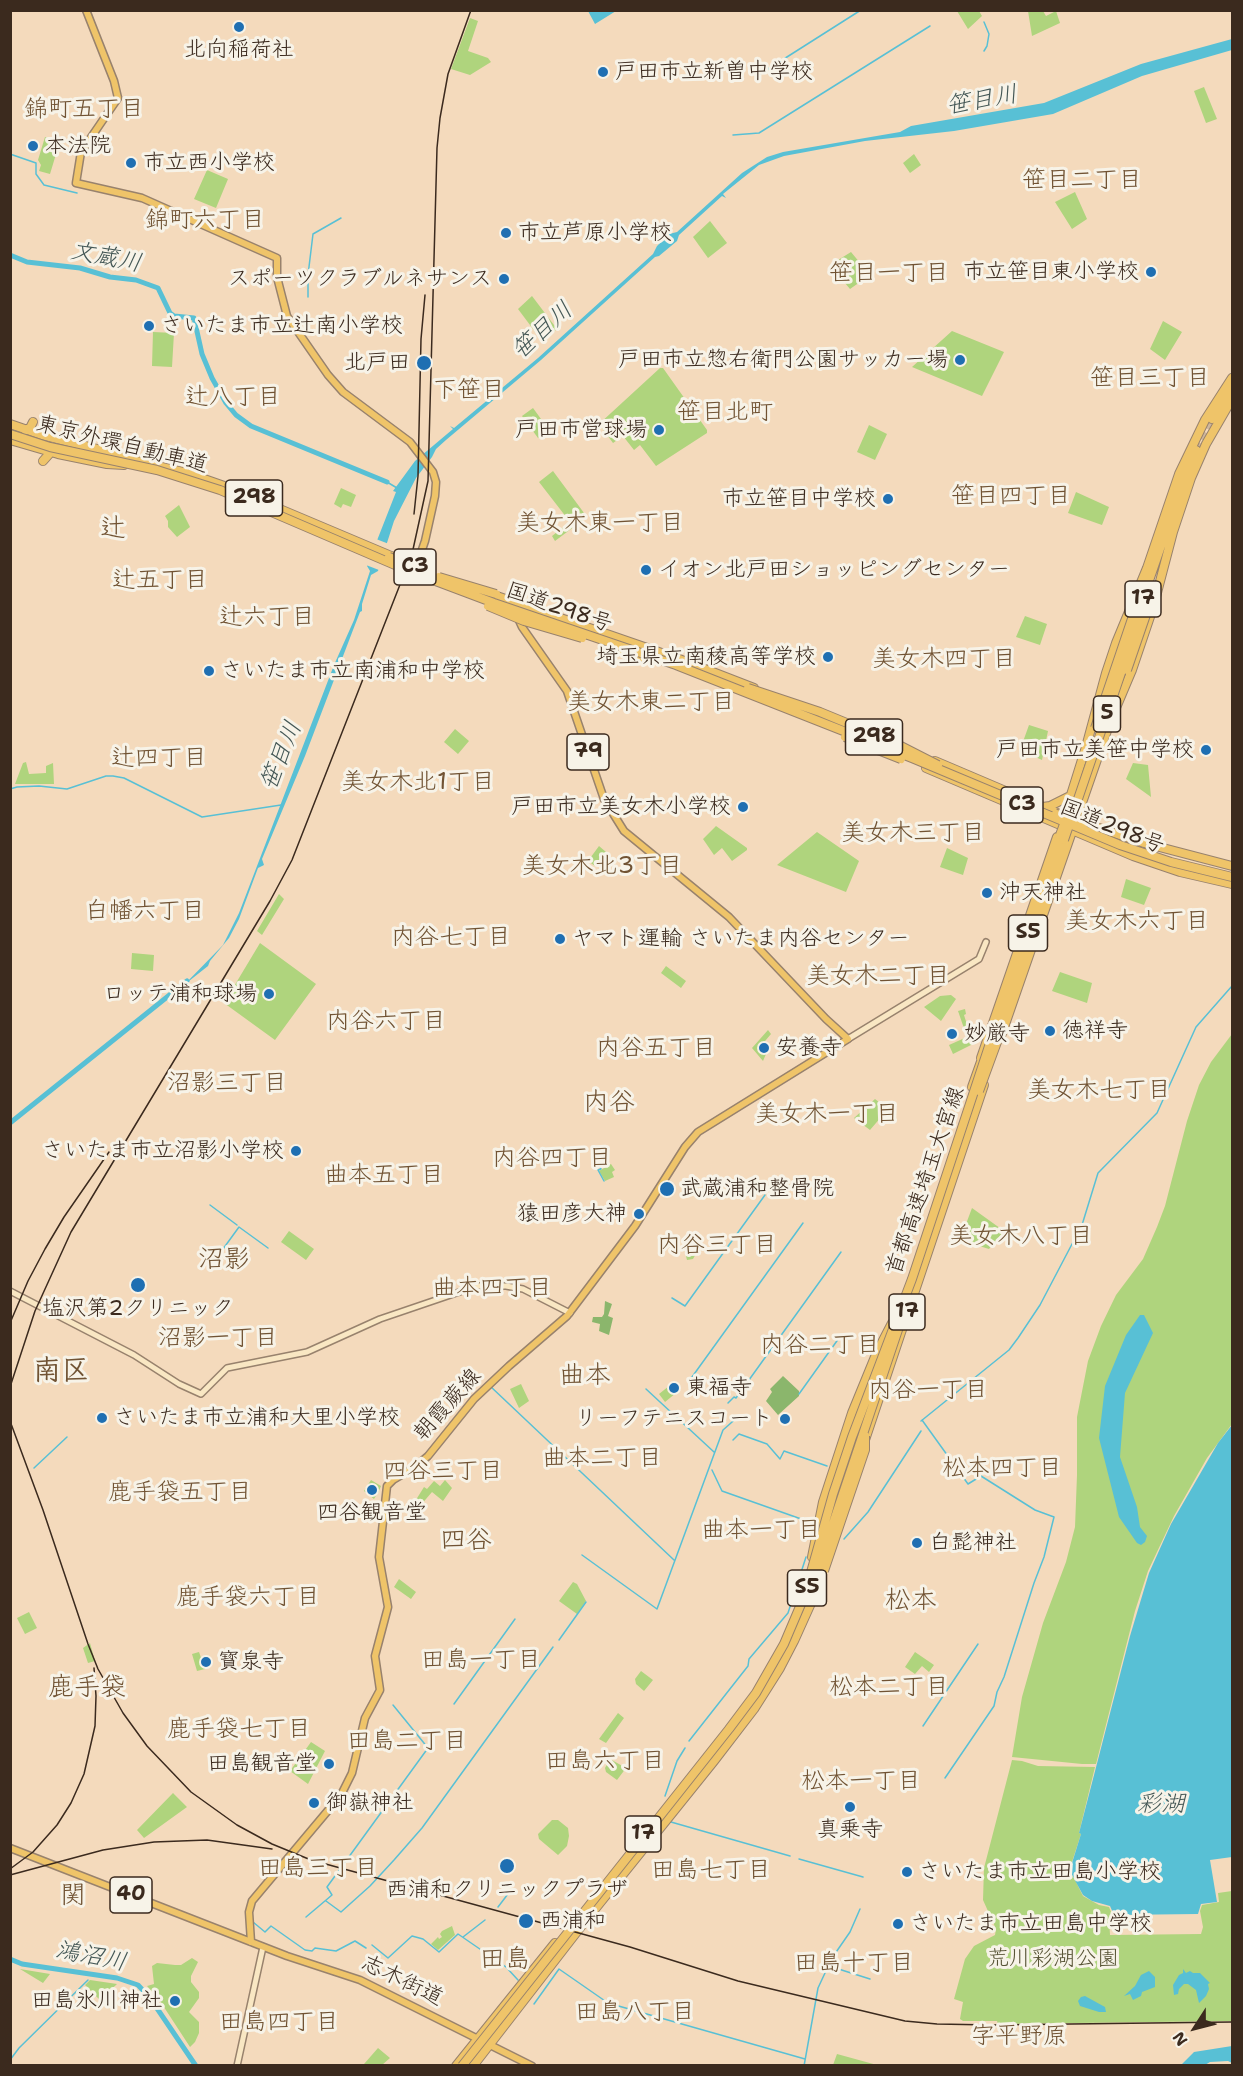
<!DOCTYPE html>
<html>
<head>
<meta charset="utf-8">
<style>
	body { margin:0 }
	#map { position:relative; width:1243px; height:2076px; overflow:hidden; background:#f4dabc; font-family:"Shantell Sans",sans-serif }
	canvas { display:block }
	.frame { position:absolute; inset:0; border:12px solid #3b2a1e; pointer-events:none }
	.north { position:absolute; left:1165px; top:1998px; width:60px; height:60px; -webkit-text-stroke:4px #f7f3e8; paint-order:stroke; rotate:234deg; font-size:16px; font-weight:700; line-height:24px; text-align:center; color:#3b2a1e }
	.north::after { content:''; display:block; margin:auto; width:21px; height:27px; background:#3b2a1e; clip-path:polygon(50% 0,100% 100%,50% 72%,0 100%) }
</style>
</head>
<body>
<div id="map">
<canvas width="1243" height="2076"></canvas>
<div class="frame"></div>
<div class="north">N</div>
</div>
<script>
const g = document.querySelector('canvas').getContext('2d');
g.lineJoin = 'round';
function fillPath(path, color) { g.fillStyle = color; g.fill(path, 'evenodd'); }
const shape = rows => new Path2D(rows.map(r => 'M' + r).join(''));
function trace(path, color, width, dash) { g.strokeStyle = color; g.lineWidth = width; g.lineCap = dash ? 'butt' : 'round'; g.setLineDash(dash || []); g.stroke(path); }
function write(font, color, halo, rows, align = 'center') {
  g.font = font + ' "Shantell Sans","Klee One",sans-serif'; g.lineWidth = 6; g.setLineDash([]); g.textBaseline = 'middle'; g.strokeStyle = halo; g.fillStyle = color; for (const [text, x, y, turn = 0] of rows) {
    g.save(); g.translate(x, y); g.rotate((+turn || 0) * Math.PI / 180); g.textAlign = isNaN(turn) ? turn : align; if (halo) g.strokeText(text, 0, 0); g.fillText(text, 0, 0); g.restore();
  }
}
const green = shape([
	[957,11,979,11,982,16,968,29],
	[1028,11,1043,11,1046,16,1056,11,1060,23,1032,36],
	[470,18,478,21,468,51,488,58,491,62,470,75,451,69],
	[1204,87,1217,119,1206,123,1194,91],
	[45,137,60,141,50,174,39,171,41,165,38,160],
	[914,154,921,165,910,173,903,163],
	[207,170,228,179,216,208,194,199],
	[1075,192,1087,219,1072,229,1055,202],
	[710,221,727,243,708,258,693,237],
	[851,252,870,275,850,289,830,265],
	[532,296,557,329,549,336,542,335,539,337,518,309],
	[1163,321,1182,332,1165,360,1150,349],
	[952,331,1004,352,982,396,912,367],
	[153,332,174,333,172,367,152,366],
	[660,368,663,368,707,430,707,433,656,466,640,445,634,450,623,436,613,443,599,424],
	[533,408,549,430,538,438,522,416],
	[869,425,887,434,875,460,857,452],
	[553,471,587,517,555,541,552,536,570,522,539,482],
	[341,488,356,495,351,507,343,504,341,508,334,504],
	[1076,492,1109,507,1102,525,1068,513],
	[179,505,190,527,177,537,168,527,168,521,165,516],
	[1025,616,1047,624,1040,645,1016,637],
	[1029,725,1048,731,1042,760,1020,750],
	[455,729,469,741,458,754,444,742],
	[26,762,29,774,46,773,46,766,53,763,54,784,15,784,23,763],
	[1133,763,1148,765,1151,797,1126,779],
	[716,826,747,848,747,850,732,861,722,848,714,855,703,839],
	[817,832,859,861,846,892,777,865],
	[599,846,606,852,595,866,588,861],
	[947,848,968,858,963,875,940,867],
	[1126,879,1151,888,1144,905,1121,897],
	[279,894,284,899,262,935,257,931],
	[260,943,316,984,275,1040,224,1003],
	[132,953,154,955,153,971,131,969],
	[666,966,686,981,681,988,661,973],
	[1060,972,1092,983,1087,1003,1052,991],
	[951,995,956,999,941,1021,924,1007,940,996],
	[965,1009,966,1014,964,1015,973,1044,953,1054,949,1045,967,1037,958,1011],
	[768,1030,771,1034,760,1047,766,1054,763,1061,752,1048],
	[1232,1034,1232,1424,1207,1458,1174,1516,1148,1571,1135,1611,1096,1764,1082,1764,1012,1757,1022,1697,1043,1623,1066,1562,1075,1527,1077,1475,1077,1417,1088,1361,1101,1326,1116,1295,1143,1259,1157,1227,1165,1206,1187,1121,1199,1085,1211,1062],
	[875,1099,888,1109,870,1130,854,1118],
	[611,1164,615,1170,612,1172,614,1177,605,1181,599,1171],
	[972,1208,1004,1231,989,1249,960,1240],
	[289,1231,314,1249,306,1260,281,1242],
	[692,1237,701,1245,693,1259,687,1260,683,1244,690,1241],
	[521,1384,529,1401,519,1408,510,1389],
	[669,1386,676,1393,665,1402,659,1394],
	[371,1480,381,1486,378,1493,371,1488,369,1491,377,1494,374,1499,364,1491],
	[445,1480,452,1488,443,1501,432,1492,420,1506,414,1503,424,1487,427,1489,434,1481,440,1486],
	[399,1579,416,1592,411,1599,394,1587],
	[573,1582,577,1584,586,1601,577,1614,559,1601],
	[29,1612,37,1628,25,1634,17,1618],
	[90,1643,95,1661,88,1663,83,1648],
	[199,1652,205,1669,197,1671,192,1654],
	[915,1652,934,1665,929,1672,922,1666,915,1674,905,1667],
	[641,1671,653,1680,644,1691,636,1684,635,1679],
	[618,1713,624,1718,606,1743,599,1739],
	[311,1742,325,1751,308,1784,290,1771],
	[610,1759,626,1768,617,1780,606,1772,605,1768],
	[1012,1760,1022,1761,1038,1766,1095,1767,1079,1833,1081,1834,1072,1862,1072,1874,1083,1896,1099,1905,1109,1907,1112,1914,1109,1918,1110,1935,1201,1934,1203,1927,1200,1911,1202,1905,1219,1902,1218,1893,1232,1891,1232,2021,998,2024,997,2021,963,2021,960,2019,963,2002,954,1999,965,1959,974,1946,995,1935,996,1929,983,1900,984,1868],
	[173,1793,187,1807,144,1838,137,1830],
	[552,1820,558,1820,568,1828,569,1836,567,1846,558,1855,539,1839,538,1834],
	[452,1926,455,1935,438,1950,431,1944,438,1937,439,1939,442,1937,440,1934,442,1931],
	[192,1958,198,1962,191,1976,191,1982,199,1992,199,1998,189,2012,199,2022,199,2033,195,2042,190,2047,158,1998,147,1986,154,1984,152,1966,157,1963,175,1965,181,1965],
	[20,1969,50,1974,43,1983],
	[90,1980,117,1984,100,2000,85,1985],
	[378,2048,390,2058,382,2065,365,2065,364,2064],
	[837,2054,877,2065,833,2065]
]);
const forest = shape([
	[605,1301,612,1304,608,1316,613,1318,609,1335,599,1331,600,1324,592,1322,593,1317,602,1317,604,1314],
	[783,1376,799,1391,799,1396,778,1415,766,1401,772,1392,770,1389]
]);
const water = shape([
	[589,10,616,10,616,11,595,24,588,11],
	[1232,39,1232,50,1142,76,1053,114,954,131,865,141,784,156,759,165,723,194,726,198,722,196,679,235,677,241,659,256,655,257,541,360,446,440,436,449,432,457,416,478,394,521,378,571,371,575,362,604,362,611,360,612,353,630,305,756,262,859,264,865,258,868,239,919,229,938,210,961,208,966,184,985,223,945,239,913,334,665,354,620,370,571,367,566,396,492,393,491,415,461,453,429,450,426,454,428,538,358,653,254,657,246,669,234,677,232,742,173,767,157,783,152,900,132,911,126,1044,103,1141,64],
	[1140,1315,1144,1315,1153,1333,1125,1393,1120,1457,1137,1507,1140,1527,1147,1536,1145,1542,1141,1545,1137,1543,1119,1517,1099,1438,1105,1386,1126,1335],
	[1232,1425,1232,1857,1210,1860,1217,1902,1201,1904,1198,1914,1114,1915,1110,1906,1092,1901,1083,1895,1072,1875,1072,1863,1081,1834,1079,1833,1130,1636,1149,1573,1171,1524,1218,1443],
	[1183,1969,1186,1973,1190,1971,1193,1973,1200,1973,1210,1983,1208,1984,1209,1989,1206,1996,1199,2003,1196,1990,1188,1984,1184,1984,1179,1989,1178,1994,1174,1995,1173,1985,1179,1975,1183,1973],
	[1149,1971,1155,1977,1155,1987,1142,1992,1141,1996,1133,2000,1130,1994,1124,1996,1135,1986,1141,1975],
	[1085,1996,1105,2007,1106,2012,1099,2012,1080,2006,1078,2001,1081,1997],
	[1232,2046,1232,2063,1228,2061,1210,2062,1205,2065,1181,2065,1194,2052]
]);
const pier = shape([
	[376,539,389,544,379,570,366,565]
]);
const stream = shape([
	[984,22,989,34,987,46,984,51],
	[757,76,861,10],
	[733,135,759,133,930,26],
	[10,154,36,163,36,174,44,185,77,193],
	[308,297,308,275,313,234,341,218],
	[387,482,397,488],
	[10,789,17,787,39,786,67,789,106,776,113,776,124,778,202,817,281,805],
	[597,1163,601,1169,598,1170,604,1181],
	[210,1205,237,1225],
	[215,1260,239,1227,268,1248],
	[672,1298,685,1306,765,1195],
	[692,1377,803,1223],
	[490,1386,674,1560],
	[646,1389,714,1452],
	[799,1394,839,1338],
	[728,1403,734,1397,736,1398,841,1252],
	[922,1420,968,1484,981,1476,1035,1510,1054,1517,1044,1557,1034,1583,1004,1677,997,1692,994,1706,945,1778],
	[921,1421,1009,1350,1018,1338,1040,1305,1082,1225,1098,1173,1157,1113,1196,1027,1232,986],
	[733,1440,739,1434,767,1444,780,1459,784,1451,827,1466],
	[34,1468,67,1437],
	[712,1470,722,1491,804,1520],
	[844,1539,868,1512,921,1431],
	[582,1555,657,1609,723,1430,740,1415],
	[559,1640,586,1602],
	[454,1704,515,1619],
	[923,1726,978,1644],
	[689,1741,748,1666,749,1659,788,1613,806,1557],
	[665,1796,677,1761,685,1748],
	[671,1822,790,1856],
	[799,1859,863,1877],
	[326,1901,341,1912,370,1886,394,1860,422,1828,553,1647],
	[498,1907,511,1890],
	[306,1917,332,1895,327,1887,428,1748,393,1705],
	[253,1922,265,1932,271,1926,305,1950,312,1951,315,1948,336,1951,355,1941,366,1948],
	[463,1937,485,1920],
	[372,1945,388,1958,412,1936,423,1939,439,1952,458,1934,506,1967,518,1980],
	[829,1966,870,1979],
	[89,1975,91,1974],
	[534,2004,559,1969,608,2003,805,2059],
	[10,2060,19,2048,88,1980],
	[804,2066,818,1988,832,1958,850,1932,860,1909]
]);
const river = shape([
	[10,255,27,262,80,268,110,277,136,280,158,288,170,313,174,316,194,318,202,354,212,378,226,403,236,415,251,426,387,482],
	[10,1123,187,981],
	[10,1959,22,1964,117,1978,138,1985,150,1998,196,2066]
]);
const highwayTunnel = shape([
	[10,430,51,443,90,451],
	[1196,450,1212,419]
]);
const secondary = shape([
	[848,1039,979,959,986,942],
	[10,1291,134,1355,179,1384,201,1394,227,1368,307,1352,380,1319,477,1286,506,1286,523,1289,570,1313],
	[237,2066,263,1947]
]);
const primary = shape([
	[86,10,114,81,118,98,81,152,76,183,142,198,277,258,277,277,287,316,328,375,343,392,410,442,433,472,436,482,435,496,425,541,415,570],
	[10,1848,287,1956,360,1980,532,2066],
	[251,1942,249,1912,252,1901,341,1795,352,1773,365,1718,380,1690,375,1656,388,1607,379,1557,387,1486,393,1480,415,1467,428,1456,474,1399,509,1366,567,1316,635,1226,685,1147,698,1132,848,1039,826,1019,729,917,624,831,604,799,567,691,522,627,517,616]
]);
const highway = shape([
	[1212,419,1232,387],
	[10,424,42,435,113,453],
	[25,430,30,428,33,422],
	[10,440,58,454,107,464,124,465],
	[107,454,187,473,230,488,396,558],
	[43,461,51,452],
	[1145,592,1186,474,1196,450],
	[491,594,679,659,754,688],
	[623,651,648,659],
	[935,761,1062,815],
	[926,768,1133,856,1180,872,1232,884],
	[1043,807,1050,806,1070,796],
	[1065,814,1086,747,1106,673,1116,643,1147,568,1179,474,1205,420,1232,378],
	[1078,821,1144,843,1232,866],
	[994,1035,1062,837],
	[1001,1036,1110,722,1132,670,1153,608,1173,532,1191,478,1206,444,1232,399],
	[981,1058,1057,837],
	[972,1087,983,1056],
	[864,1443,984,1085],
	[812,1557,823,1502,852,1413,877,1352,892,1323],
	[456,2066,555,1943],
	[473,2066,583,1924,714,1761,754,1709,780,1668,794,1641,812,1601,824,1566]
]);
const rail = shape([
	[414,514,418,476,421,339,425,295],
	[10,1323,28,1281,45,1249,64,1217,109,1152],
	[10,1387,35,1311,71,1232,270,901,292,860,412,554,428,481,437,148,440,118,448,74,471,10],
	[10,1421,43,1510,88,1644,98,1669,123,1713,147,1746,191,1792,237,1825,272,1844,311,1860,630,1947,738,1981,905,2021,937,2024,991,2025,1232,2022],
	[10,1869,33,1852,57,1825,71,1803,84,1774,95,1726,96,1696,94,1668],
	[10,1875,103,1850,154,1842,207,1840,272,1849]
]);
const highwayBridge = shape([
	[10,434,50,447,157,470,220,490,409,571,494,603,676,665,912,758,1120,845,1171,862,1232,877],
	[389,557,428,572],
	[439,577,496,594],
	[488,606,524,621,582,638],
	[1127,670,1149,606],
	[748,688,820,712,893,742,938,765],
	[1095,728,1140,595],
	[845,737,901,759],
	[1076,811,1077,820,1083,825],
	[1056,814,1063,815,1069,808],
	[1060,835,1066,819],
	[1064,840,1150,588],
	[979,1091,1001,1031],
	[817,1571,902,1318],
	[824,1571,865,1450,865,1436],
	[462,2066,729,1729,756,1693,784,1644,804,1597,833,1494,852,1437,912,1279,995,1028]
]);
const markers = [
	[239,27,6,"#1f6fb2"],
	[603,72,6,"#1f6fb2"],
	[33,146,6,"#1f6fb2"],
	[131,163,6,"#1f6fb2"],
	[506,233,6,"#1f6fb2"],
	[1151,272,6,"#1f6fb2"],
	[504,279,6,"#1f6fb2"],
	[149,326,6,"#1f6fb2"],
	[960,360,6,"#1f6fb2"],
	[424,363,8,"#1f6fb2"],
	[659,430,6,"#1f6fb2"],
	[888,499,6,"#1f6fb2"],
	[646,570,6,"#1f6fb2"],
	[828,657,6,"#1f6fb2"],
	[209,671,6,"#1f6fb2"],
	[1206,750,6,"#1f6fb2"],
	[743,807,6,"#1f6fb2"],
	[987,893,6,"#1f6fb2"],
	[560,939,6,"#1f6fb2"],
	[269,994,6,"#1f6fb2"],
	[1050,1031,6,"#1f6fb2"],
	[952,1034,6,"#1f6fb2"],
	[764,1048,6,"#1f6fb2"],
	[296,1151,6,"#1f6fb2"],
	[667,1189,8,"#1f6fb2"],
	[639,1214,6,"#1f6fb2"],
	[138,1285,8,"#1f6fb2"],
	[674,1388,6,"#1f6fb2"],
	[102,1418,6,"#1f6fb2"],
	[785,1419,6,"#1f6fb2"],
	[372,1490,6,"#1f6fb2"],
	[917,1543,6,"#1f6fb2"],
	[206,1662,6,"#1f6fb2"],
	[329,1764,6,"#1f6fb2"],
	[314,1803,6,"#1f6fb2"],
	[850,1807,6,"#1f6fb2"],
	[507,1866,8,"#1f6fb2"],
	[907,1872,6,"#1f6fb2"],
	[526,1921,8,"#1f6fb2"],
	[898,1924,6,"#1f6fb2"],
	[175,2001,6,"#1f6fb2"]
];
const shields = [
	[254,498,57],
	[415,567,42],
	[1143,599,36],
	[1107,714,27],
	[874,737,57],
	[588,752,42],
	[1022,805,42],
	[1028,933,39],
	[907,1312,36],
	[807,1588,39],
	[643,1834,36],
	[131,1895,42]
];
const shieldNames = [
	["298",254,498],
	["C3",415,567],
	["17",1143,599],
	["5",1107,714],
	["298",874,737],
	["79",588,752],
	["C3",1022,805],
	["S5",1028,933],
	["17",907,1312],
	["S5",807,1588],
	["17",643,1834],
	["40",131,1895]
];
const poiNames = [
	["北向稲荷社",239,50,"center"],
	["戸田市立新曽中学校",615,72],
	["本法院",45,146],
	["市立西小学校",143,163],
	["市立芦原小学校",518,233],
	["市立笹目東小学校",1139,272,"right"],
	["スポーツクラブルネサンス",492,279,"right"],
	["さいたま市立辻南小学校",161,326],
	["戸田市立惣右衛門公園サッカー場",948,360,"right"],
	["北戸田",410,363,"right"],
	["戸田市営球場",647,430,"right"],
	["市立笹目中学校",876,499,"right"],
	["イオン北戸田ショッピングセンター",658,570],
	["埼玉県立南稜高等学校",816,657,"right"],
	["さいたま市立南浦和中学校",221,671],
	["戸田市立美笹中学校",1194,750,"right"],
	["戸田市立美女木小学校",731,807,"right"],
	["沖天神社",999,893],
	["ヤマト運輸 さいたま内谷センター",572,939],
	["ロッテ浦和球場",257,994,"right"],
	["徳祥寺",1062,1031],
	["妙厳寺",964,1034],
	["安養寺",776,1048],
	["さいたま市立沼影小学校",284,1151,"right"],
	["武蔵浦和整骨院",680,1189],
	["猿田彦大神",627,1214,"right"],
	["塩沢第2クリニック",138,1309,"center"],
	["東福寺",686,1388],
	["さいたま市立浦和大里小学校",114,1418],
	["リーフテニスコート",773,1419,"right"],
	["四谷観音堂",372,1513,"center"],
	["白髭神社",929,1543],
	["寳泉寺",218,1662],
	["田島観音堂",317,1764,"right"],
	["御嶽神社",326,1803],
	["真乗寺",850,1830,"center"],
	["さいたま市立田島小学校",919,1872],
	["西浦和クリニックプラザ",507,1890,"center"],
	["西浦和",540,1921],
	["さいたま市立田島中学校",910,1924],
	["田島氷川神社",163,2001,"right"]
];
const streetNames = [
	["東京外環自動車道",122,445,14],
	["国道298号",559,608,19],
	["国道298号",1112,827,22],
	["首都高速埼玉大宮線",926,1181,-71],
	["朝霞蕨線",448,1405,-48],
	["志木街道",402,1981,26]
];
const parkNames = [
	["荒川彩湖公園",1053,1959]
];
const waterNames = [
	["笹目川",982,101,-10],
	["文蔵川",106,258,11],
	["笹目川",543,331,-42],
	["笹目川",282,756,-68],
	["彩湖",1161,1805],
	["鴻沼川",91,1957,11]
];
const neighbourhoodNames = [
	["錦町五丁目",84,110],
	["笹目二丁目",1082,181],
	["錦町六丁目",205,221],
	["笹目一丁目",889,274],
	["笹目三丁目",1150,379],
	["下笹目",469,391],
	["辻八丁目",233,398],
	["笹目北町",725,413],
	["笹目四丁目",1011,497],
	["美女木東一丁目",600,524],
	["辻五丁目",160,581],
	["辻六丁目",267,618],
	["美女木四丁目",944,660],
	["美女木東二丁目",651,703],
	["辻四丁目",159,759],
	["美女木北1丁目",418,783],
	["美女木三丁目",913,834],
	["美女木北3丁目",602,867],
	["白幡六丁目",145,912],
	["美女木六丁目",1137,922],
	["内谷七丁目",451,938],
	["美女木二丁目",878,977],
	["内谷六丁目",386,1022],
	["内谷五丁目",656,1049],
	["沼影三丁目",227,1084],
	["美女木七丁目",1099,1091],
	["美女木一丁目",827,1115],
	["内谷四丁目",552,1159],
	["曲本五丁目",384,1176],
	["美女木八丁目",1021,1237],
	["内谷三丁目",717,1246],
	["曲本四丁目",492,1289],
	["沼影一丁目",218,1339],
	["内谷二丁目",820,1346],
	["内谷一丁目",928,1391],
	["曲本二丁目",602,1459],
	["松本四丁目",1002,1469],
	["四谷三丁目",443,1472],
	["鹿手袋五丁目",180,1493],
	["曲本一丁目",761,1531],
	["鹿手袋六丁目",248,1598],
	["田島一丁目",481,1661],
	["松本二丁目",889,1688],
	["鹿手袋七丁目",239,1730],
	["田島二丁目",407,1742],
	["田島六丁目",605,1762],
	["松本一丁目",861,1782],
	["田島三丁目",318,1869],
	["田島七丁目",711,1871],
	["田島十丁目",854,1964],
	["田島八丁目",635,2013],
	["田島四丁目",279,2023],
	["字平野原",1019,2037]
];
const quarterNames = [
	["辻",113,529],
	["内谷",609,1103],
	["沼影",224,1260],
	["曲本",585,1376],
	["四谷",466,1541],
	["松本",911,1601],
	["鹿手袋",87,1688],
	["関",73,1896],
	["田島",505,1960]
];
const districtNames = [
	["南区",61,1372]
];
fillPath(green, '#afd47d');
fillPath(forest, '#8bb66c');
fillPath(water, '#58c0d5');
fillPath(pier, '#f4dabc');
trace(stream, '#58c0d5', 1.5);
trace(river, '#58c0d5', 5);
trace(highwayTunnel, '#cfb79c', 8, [8, 4]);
trace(secondary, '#98826d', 8);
trace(primary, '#98826d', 9);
trace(highway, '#98826d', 10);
trace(secondary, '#f9e7c3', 5);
trace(primary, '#efc469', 6);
trace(highway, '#efc469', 8);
trace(rail, '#3b2a1e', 1.5);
trace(highwayBridge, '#98826d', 10, []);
trace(highwayBridge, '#efc469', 8);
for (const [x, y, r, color] of markers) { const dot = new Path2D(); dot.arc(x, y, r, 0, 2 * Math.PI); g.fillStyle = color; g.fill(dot); trace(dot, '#f7f3e8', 2); }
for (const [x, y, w] of shields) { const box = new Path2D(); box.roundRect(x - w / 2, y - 18, w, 36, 4.5); g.fillStyle = '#f7f3e8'; g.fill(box); trace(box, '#3b2a1e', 1.5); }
write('bold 21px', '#3b2a1e', null, shieldNames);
write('22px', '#3b2a1e', '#f7f3e8', poiNames, 'left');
write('22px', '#3b2a1e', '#f7f3e8', streetNames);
write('22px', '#585436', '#f7f3e8', parkNames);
write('italic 24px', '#445755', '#f7f3e8', waterNames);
write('24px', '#715333', '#f7f3e8', neighbourhoodNames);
write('26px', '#715333', '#f7f3e8', quarterNames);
write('bold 28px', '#715333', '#f7f3e8', districtNames);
</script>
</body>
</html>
